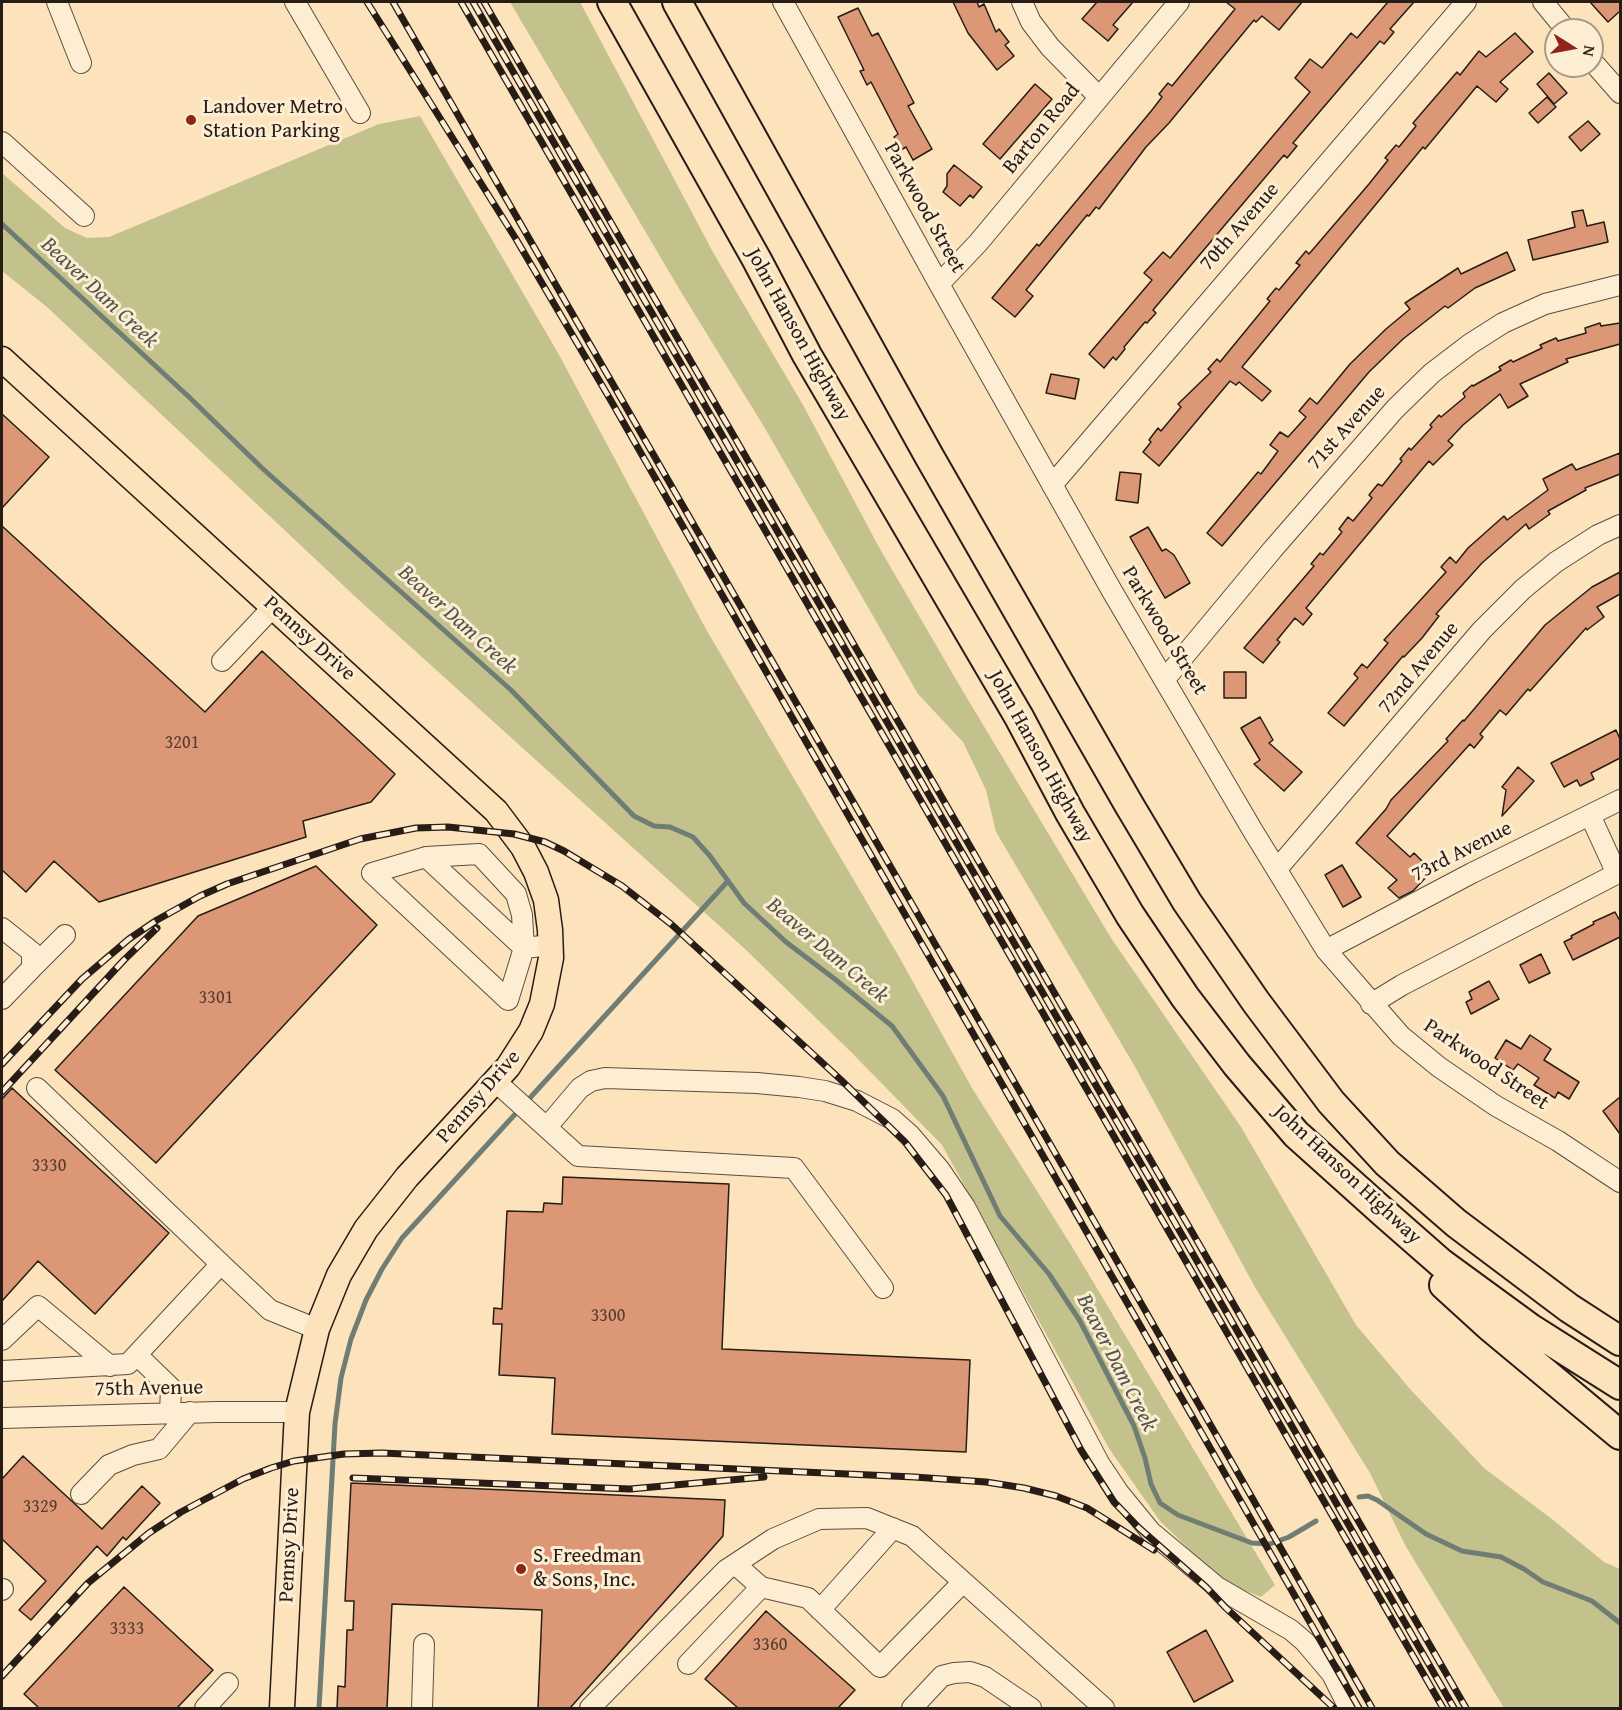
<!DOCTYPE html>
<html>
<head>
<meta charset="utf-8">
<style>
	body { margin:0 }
	#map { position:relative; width:1622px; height:1710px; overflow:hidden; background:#fce3bb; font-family:"Gentium Book Plus",serif }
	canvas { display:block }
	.frame { position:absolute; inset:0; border:3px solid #271d16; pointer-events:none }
	.north { position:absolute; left:1544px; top:18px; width:60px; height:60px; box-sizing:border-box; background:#fdedd3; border:2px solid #a79a87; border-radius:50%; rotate:101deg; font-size:16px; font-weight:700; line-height:24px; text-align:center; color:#271d16 }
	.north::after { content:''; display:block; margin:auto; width:21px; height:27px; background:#8f2418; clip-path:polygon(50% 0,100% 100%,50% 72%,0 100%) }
</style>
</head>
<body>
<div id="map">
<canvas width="1622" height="1710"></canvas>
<div class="frame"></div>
<div class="north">N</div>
</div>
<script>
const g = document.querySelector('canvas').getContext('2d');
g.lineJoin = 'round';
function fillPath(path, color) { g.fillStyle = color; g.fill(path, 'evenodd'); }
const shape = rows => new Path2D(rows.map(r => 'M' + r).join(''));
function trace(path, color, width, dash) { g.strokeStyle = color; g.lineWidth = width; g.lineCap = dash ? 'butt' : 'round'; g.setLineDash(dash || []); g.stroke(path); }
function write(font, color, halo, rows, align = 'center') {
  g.font = font + ' "Gentium Book Plus",serif'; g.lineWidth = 6; g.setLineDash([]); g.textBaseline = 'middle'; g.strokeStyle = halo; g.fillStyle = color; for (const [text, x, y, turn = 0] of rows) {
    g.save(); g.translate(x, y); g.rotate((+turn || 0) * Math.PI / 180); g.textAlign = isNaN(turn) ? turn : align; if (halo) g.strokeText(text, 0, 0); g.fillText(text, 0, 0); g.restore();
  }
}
const green = shape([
	[510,2,580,2,714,254,803,405,880,549,961,688,1111,938,1241,1127,1356,1325,1410,1389,1484,1468,1552,1519,1604,1562,1620,1569,1620,1708,1504,1708,1405,1545,1370,1473,1256,1289,1134,1065,996,832,986,790,963,742,918,694,763,425,681,292],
	[420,116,558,353,707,631,898,955,972,1088,1071,1245,1275,1585,1261,1597,1223,1582,1160,1521,1110,1450,942,1145,851,1052,745,949,361,602,47,307,2,271,2,173,65,228,87,238,109,237,379,124]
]);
const stream = shape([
	[2,224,189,397,262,468,511,690,634,816,654,826,670,827,693,837,710,856,744,903,786,942,836,980,892,1026,943,1096,1000,1216,1049,1274,1080,1321,1134,1426,1145,1458,1151,1484,1160,1503,1178,1515,1252,1543,1270,1544,1289,1537,1316,1521],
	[1359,1497,1368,1496,1377,1500,1426,1534,1462,1551,1501,1557,1524,1569,1543,1582,1592,1601,1620,1623],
	[319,1708,335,1424,341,1378,351,1339,366,1300,382,1269,402,1238,728,881]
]);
const building = shape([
	[953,2,977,2,979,7,984,4,996,32,999,29,1009,42,1005,45,1014,56,997,70,968,33,953,2],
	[1097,2,1133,2,1113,25,1118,29,1108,41,1082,19,1097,2],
	[1226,2,1302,2,1279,30,1262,16,1256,22,1254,20,1169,123,1146,147,1099,209,1096,207,1089,216,1087,215,1026,290,1033,296,1015,317,992,298,1037,244,1039,246,1152,110,1162,97,1159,94,1168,83,1172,86,1235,9,1226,2],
	[1388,2,1414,2,1390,29,1394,32,1384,44,1380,41,1293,143,1297,146,1287,158,1284,155,1153,310,1156,313,1147,323,1145,322,1124,347,1125,349,1116,360,1113,357,1104,368,1089,354,1152,280,1144,273,1163,252,1170,258,1310,92,1295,78,1310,59,1322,68,1351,33,1357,38,1388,2],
	[1590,2,1620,2,1620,11,1608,22,1590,2],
	[858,8,872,36,878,33,914,103,908,106,932,149,913,160,906,147,901,150,894,137,898,134,871,82,867,85,860,71,864,70,838,17,858,8],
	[1515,33,1533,52,1500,82,1508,89,1496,102,1477,86,1425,149,1423,147,1242,367,1271,391,1262,401,1239,382,1236,385,1230,381,1159,466,1143,452,1151,442,1149,440,1158,428,1161,431,1181,407,1178,404,1211,372,1208,369,1217,359,1220,362,1261,312,1270,301,1267,299,1276,288,1279,290,1300,265,1296,263,1306,251,1309,254,1369,184,1388,160,1385,158,1396,145,1399,147,1416,126,1413,123,1457,72,1460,75,1479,51,1486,57,1515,33],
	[1549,73,1567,93,1554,104,1537,84,1549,73],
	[1035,84,1052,99,1000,159,983,144,1035,84],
	[1547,97,1556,107,1538,123,1529,113,1547,97],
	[1588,121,1600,134,1581,151,1569,137,1588,121],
	[954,165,982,187,973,198,970,195,960,206,943,192,947,186,947,174,954,165],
	[1583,210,1587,226,1604,222,1608,242,1533,260,1528,240,1575,227,1572,212,1583,210],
	[1507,252,1515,270,1475,288,1448,308,1445,306,1403,339,1369,372,1222,546,1207,533,1258,472,1261,474,1278,451,1270,445,1280,432,1288,437,1306,417,1299,411,1310,398,1317,404,1350,364,1386,329,1410,309,1405,303,1458,268,1461,274,1507,252],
	[1600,323,1601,326,1620,323,1620,344,1566,359,1568,362,1520,384,1528,396,1508,408,1500,394,1463,425,1448,441,1453,445,1433,465,1429,461,1306,608,1312,614,1303,625,1295,618,1277,640,1280,642,1263,663,1244,648,1314,566,1311,564,1320,553,1323,555,1342,532,1339,529,1348,517,1353,521,1372,498,1369,495,1378,484,1382,486,1402,461,1400,459,1409,448,1411,450,1432,427,1430,425,1439,415,1441,417,1465,397,1463,393,1472,385,1473,386,1501,370,1499,367,1511,360,1513,362,1542,348,1540,345,1556,338,1558,341,1586,333,1585,328,1600,323],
	[1051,374,1079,379,1075,399,1046,393,1051,374],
	[2,414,49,457,2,508,2,414],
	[1620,453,1620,474,1585,488,1586,490,1548,511,1550,514,1529,529,1526,524,1482,563,1436,614,1439,616,1422,638,1404,657,1403,656,1344,726,1328,713,1358,678,1354,674,1362,664,1367,668,1388,643,1384,640,1446,572,1441,567,1450,557,1456,563,1468,548,1504,516,1507,520,1548,490,1543,479,1572,464,1576,470,1620,453],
	[1120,472,1141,474,1138,503,1116,500,1120,472],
	[2,526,205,712,262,651,395,774,371,802,303,821,306,837,99,902,54,861,26,892,2,870,2,526],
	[1148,527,1162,551,1166,549,1174,555,1190,583,1165,598,1130,537,1148,527],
	[1620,572,1620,594,1597,607,1604,617,1587,630,1586,628,1530,691,1528,689,1506,715,1500,710,1480,734,1483,737,1474,748,1470,744,1387,836,1410,857,1414,853,1432,871,1413,891,1399,898,1388,888,1397,880,1356,843,1386,809,1391,800,1448,741,1446,739,1463,720,1464,721,1545,625,1592,587,1620,572],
	[1224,672,1246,672,1246,698,1224,698,1224,672],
	[1260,717,1273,740,1269,743,1302,772,1284,791,1254,764,1260,760,1241,728,1260,717],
	[1616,730,1620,739,1620,758,1591,773,1594,779,1580,786,1577,780,1564,787,1551,763,1616,730],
	[1518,767,1534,781,1502,816,1506,790,1502,787,1518,767],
	[1342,865,1361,897,1343,907,1325,875,1342,865],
	[316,866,377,925,156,1163,55,1070,198,916,316,866],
	[1615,912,1620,921,1620,937,1573,960,1564,942,1572,938,1571,936,1594,924,1593,922,1615,912],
	[1541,954,1550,973,1529,983,1520,965,1541,954],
	[1489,981,1499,999,1471,1014,1466,1002,1472,999,1469,992,1489,981],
	[1530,1035,1551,1049,1544,1060,1579,1082,1569,1099,1558,1092,1555,1098,1534,1085,1539,1078,1518,1064,1513,1070,1495,1058,1506,1040,1521,1049,1530,1035],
	[12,1088,169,1233,95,1314,38,1261,2,1301,2,1099,12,1088],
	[1620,1097,1620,1134,1603,1111,1620,1097],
	[563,1177,729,1184,722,1349,970,1360,966,1452,552,1434,555,1378,499,1375,502,1324,493,1324,494,1308,502,1309,507,1211,543,1212,544,1203,562,1204,563,1177],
	[23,1456,102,1529,142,1486,160,1503,126,1540,123,1537,107,1556,97,1546,31,1620,19,1610,46,1581,2,1539,2,1479,23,1456],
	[351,1483,725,1500,723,1536,570,1708,538,1708,542,1610,392,1604,387,1708,337,1708,338,1686,345,1687,347,1630,353,1630,354,1601,345,1601,351,1483],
	[124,1587,213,1670,177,1708,39,1708,24,1694,124,1587],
	[766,1611,855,1690,838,1708,738,1708,705,1679,766,1611],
	[1206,1630,1233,1681,1194,1702,1167,1652,1206,1630]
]);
const minor = shape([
	[57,2,81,63],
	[295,2,360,113],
	[783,2,939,284,1112,591,1253,831,1326,950,1401,1036,1439,1067,1496,1106,1558,1141,1620,1182],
	[1022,2,1031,22,1050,47,1099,97],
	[1543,2,1566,30],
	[1592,61,1620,93],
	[2,142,84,216],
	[939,284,978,243,1179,2],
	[1052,485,1466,2],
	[222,661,273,607],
	[1165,679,1273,549,1395,409,1432,373,1470,344,1503,323,1545,304,1620,285],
	[1590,815,1617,874],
	[426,857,479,854,516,894,522,915,524,948],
	[1277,869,1482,630,1523,589,1556,562,1598,535,1620,525],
	[2,928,32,952,32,968,2,999],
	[524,948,426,857,372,873,508,1000,524,948,551,945],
	[1326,950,1472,873,1620,800],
	[32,968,65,935],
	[1371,1004,1402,985,1620,872],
	[495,1081,578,1156,794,1168,883,1288],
	[37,1088,221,1264],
	[547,1127,580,1088,591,1081,605,1078,757,1083,799,1087,825,1091,857,1101,892,1119,910,1135,940,1170,965,1207,1099,1463,1119,1493,1151,1532,1217,1587,1291,1630,1305,1642,1332,1674,1349,1708],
	[2,1340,38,1306,110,1366],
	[138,1356,171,1388,170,1413],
	[2,1371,128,1364,221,1264,270,1310,317,1329],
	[2,1418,217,1412,297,1412],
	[81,1494,109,1465,133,1455,159,1449,190,1412],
	[735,1564,761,1587,808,1598,880,1667,963,1582],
	[2,1590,3,1589],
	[820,1610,893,1528],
	[688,1664,761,1587],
	[205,1708,228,1683],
	[422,1708,424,1644],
	[590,1708,726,1570,773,1539,819,1519,867,1518,912,1536,1104,1708],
	[912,1708,942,1676,954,1673,970,1672,985,1677,1031,1708]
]);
const major = shape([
	[2,359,496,811,523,847,536,872,546,900,550,930,551,958,542,1004,531,1031,508,1067,407,1177,366,1229,339,1275,317,1329,297,1412,282,1708]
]);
const highway = shape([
	[612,2,757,260,807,355,1019,717,1070,813,1130,915,1185,997,1237,1065,1296,1134,1384,1213,1441,1263,1530,1328,1620,1385],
	[677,2,929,456,1128,803,1187,902,1256,1002,1331,1102,1387,1163,1456,1223,1569,1308,1620,1341],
	[1444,1285,1489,1326,1620,1435]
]);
const rail = shape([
	[367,2,516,239,610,399,1359,1708],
	[393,2,1069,1177,1372,1708],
	[461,2,1443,1708],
	[473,2,1454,1708],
	[484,2,1466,1708],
	[2,1064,82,979,129,939,157,920,200,896,227,884,360,839,416,828,448,827,514,834,545,842,564,851,622,886,671,924,840,1079,905,1142,946,1195,1081,1450,1114,1502,1139,1528,1206,1587,1226,1608,1334,1708],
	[2,1092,124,960,157,928],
	[353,1478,630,1489,764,1477],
	[2,1676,88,1583,149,1533,181,1512,243,1479,271,1468,294,1461,344,1454,382,1453,914,1477,986,1482,1024,1488,1056,1496,1087,1508,1154,1550]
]);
const markers = [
	[191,120,6,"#8f2418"],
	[521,1569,6,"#8f2418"]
];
const numberNames = [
	["3201",182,743],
	["3301",216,998],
	["3330",49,1166],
	["3300",608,1316],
	["3329",40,1507],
	["3333",127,1629],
	["3360",770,1645]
];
const poiNames = [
	["Landover Metro",203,108],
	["Station Parking",203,132],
	["S. Freedman",533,1557],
	["& Sons, Inc.",533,1581]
];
const streetNames = [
	["Barton Road",1042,129,-51],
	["Parkwood Street",924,208,61],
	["70th Avenue",1240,227,-49],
	["John Hanson Highway",798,335,61],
	["71st Avenue",1347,428,-48],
	["Parkwood Street",1164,631,59],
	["Pennsy Drive",309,639,42],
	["72nd Avenue",1419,668,-50],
	["John Hanson Highway",1040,757,61],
	["73rd Avenue",1462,852,-27],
	["Parkwood Street",1486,1065,34],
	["Pennsy Drive",479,1097,-49],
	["John Hanson Highway",1347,1175,43],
	["75th Avenue",149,1389,-1],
	["Pennsy Drive",290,1545,-87]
];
const waterNames = [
	["Beaver Dam Creek",99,293,43],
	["Beaver Dam Creek",457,620,42],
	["Beaver Dam Creek",827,951,40],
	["Beaver Dam Creek",1116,1363,63]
];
fillPath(green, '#c4c28c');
trace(stream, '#707d75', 5);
fillPath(building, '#db9776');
trace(building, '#271d16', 1.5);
trace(minor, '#5c4e3f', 22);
trace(major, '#271d16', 27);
trace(highway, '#271d16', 32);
trace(minor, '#fdedd3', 20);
trace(major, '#fce3bb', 24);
trace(highway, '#fce3bb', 28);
trace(rail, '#271d16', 7);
trace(rail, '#fdedd3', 4.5, [14]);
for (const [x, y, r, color] of markers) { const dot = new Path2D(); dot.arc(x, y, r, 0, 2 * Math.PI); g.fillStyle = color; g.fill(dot); trace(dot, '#fdedd3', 2); }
write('18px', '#543c2e', null, numberNames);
write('21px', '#271d16', '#fdedd3', poiNames, 'left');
write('21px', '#271d16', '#fdedd3', streetNames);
write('italic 22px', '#51554d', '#fdedd3', waterNames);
</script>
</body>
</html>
